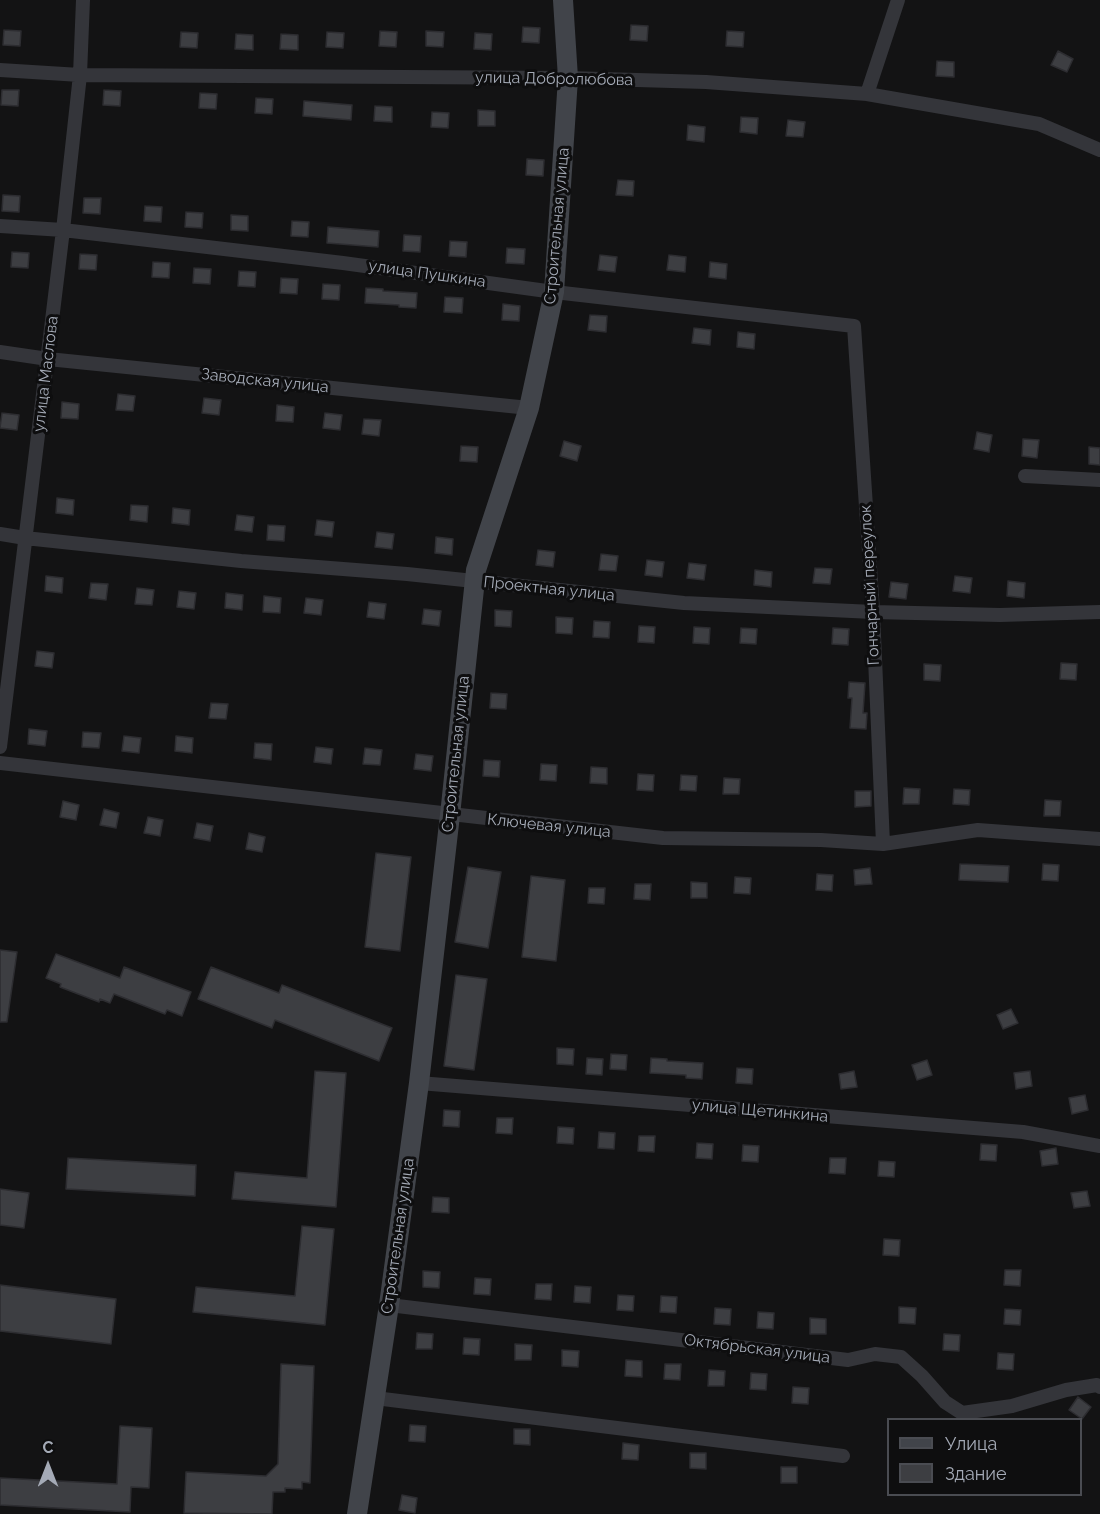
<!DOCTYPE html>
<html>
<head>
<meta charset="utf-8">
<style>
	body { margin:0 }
	#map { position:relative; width:1100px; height:1514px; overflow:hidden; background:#131314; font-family:Raleway,sans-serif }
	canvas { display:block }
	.legend { position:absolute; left:887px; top:1418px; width:195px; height:78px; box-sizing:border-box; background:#0e0e0f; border:2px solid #4a4c52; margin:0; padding:8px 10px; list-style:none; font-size:18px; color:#a4aab6 }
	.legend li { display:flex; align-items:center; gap:12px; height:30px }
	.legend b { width:30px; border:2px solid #4a4c52 }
	.north { position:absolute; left:18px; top:1436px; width:60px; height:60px; -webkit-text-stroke:4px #0e0e0f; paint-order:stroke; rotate:0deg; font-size:16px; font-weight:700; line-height:24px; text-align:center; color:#a4aab6 }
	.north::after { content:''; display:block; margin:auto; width:21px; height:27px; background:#a4aab6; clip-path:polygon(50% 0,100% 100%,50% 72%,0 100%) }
</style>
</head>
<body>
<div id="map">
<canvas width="1100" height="1514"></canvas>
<ul class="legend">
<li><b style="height:8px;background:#41444a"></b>Улица</li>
<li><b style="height:16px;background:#3d3e42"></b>Здание</li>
</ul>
<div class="north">С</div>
</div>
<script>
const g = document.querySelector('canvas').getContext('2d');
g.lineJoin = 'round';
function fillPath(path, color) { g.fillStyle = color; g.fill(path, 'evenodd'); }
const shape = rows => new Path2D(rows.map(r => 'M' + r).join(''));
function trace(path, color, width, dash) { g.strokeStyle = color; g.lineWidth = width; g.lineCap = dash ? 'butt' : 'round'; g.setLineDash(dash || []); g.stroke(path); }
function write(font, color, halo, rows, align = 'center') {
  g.font = font + ' Raleway,sans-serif'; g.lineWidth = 6; g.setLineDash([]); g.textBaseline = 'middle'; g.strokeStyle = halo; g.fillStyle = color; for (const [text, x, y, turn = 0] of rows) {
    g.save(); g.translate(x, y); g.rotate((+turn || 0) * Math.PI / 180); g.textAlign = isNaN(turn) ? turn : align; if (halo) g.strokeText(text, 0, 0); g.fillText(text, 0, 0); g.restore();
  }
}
const building = shape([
	[631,25,648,26,647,41,630,40,631,25],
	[523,27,540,28,539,43,522,42,523,27],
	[4,30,21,31,20,46,3,45,4,30],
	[380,31,397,32,396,47,379,46,380,31],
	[426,31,444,32,443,47,426,46,426,31],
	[727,31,744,32,743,47,726,46,727,31],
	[181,32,198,33,197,48,180,47,181,32],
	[327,32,344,33,343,48,326,47,327,32],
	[475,33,492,34,491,50,474,49,475,33],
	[236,34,253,35,253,50,235,49,236,34],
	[281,34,298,35,298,50,280,49,281,34],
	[1058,51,1073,59,1067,72,1051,65,1058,51],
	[937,61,954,62,954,77,936,76,937,61],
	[2,90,19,90,18,106,1,105,2,90],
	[104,90,121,91,120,106,103,105,104,90],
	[200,93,217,94,216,109,199,108,200,93],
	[256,98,273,99,272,114,255,113,256,98],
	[304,101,352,105,351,120,303,116,304,101],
	[375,106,392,107,392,122,374,121,375,106],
	[478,110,495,111,495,126,478,126,478,110],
	[432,112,449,113,448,128,431,127,432,112],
	[741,117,758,118,757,134,740,132,741,117],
	[788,120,805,122,803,137,786,136,788,120],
	[688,125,705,127,704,142,687,140,688,125],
	[527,159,544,160,543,176,526,175,527,159],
	[618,180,634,181,633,196,616,195,618,180],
	[3,195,20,196,19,212,2,211,3,195],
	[84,198,101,198,100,214,83,213,84,198],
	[145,206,162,207,161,222,144,221,145,206],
	[186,212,203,213,202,228,185,227,186,212],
	[231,215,248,216,248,231,231,230,231,215],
	[292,221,309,222,308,237,291,236,292,221],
	[328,227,379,231,378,247,327,243,328,227],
	[404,235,421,236,420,252,403,251,404,235],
	[450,241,467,242,466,257,449,256,450,241],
	[507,248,525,249,524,264,506,263,507,248],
	[12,252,29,253,28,268,11,267,12,252],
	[80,254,97,255,96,270,79,269,80,254],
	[600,255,617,257,615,272,598,270,600,255],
	[669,255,686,257,685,272,667,270,669,255],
	[153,262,170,263,169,278,152,277,153,262],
	[710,262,727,264,726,279,709,277,710,262],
	[194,268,211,269,210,284,193,283,194,268],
	[239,271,256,272,255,287,238,286,239,271],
	[281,278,298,279,297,294,280,293,281,278],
	[323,284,340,285,339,300,322,299,323,284],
	[366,288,383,289,383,291,417,293,416,308,399,307,399,305,365,303,366,288],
	[445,297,463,298,462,313,444,312,445,297],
	[503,304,520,306,519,321,502,320,503,304],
	[590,315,607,316,606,332,588,330,590,315],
	[694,328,711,330,710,345,692,343,694,328],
	[738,332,755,334,754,349,737,347,738,332],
	[118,394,135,396,133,411,116,410,118,394],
	[204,398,221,400,219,415,202,413,204,398],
	[62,402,79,404,78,419,61,418,62,402],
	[277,405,294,407,293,422,276,421,277,405],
	[2,413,19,415,17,430,0,428,2,413],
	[325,413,342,415,340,430,323,428,325,413],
	[364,419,381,420,379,436,362,434,364,419],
	[977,432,992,435,989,452,974,449,977,432],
	[1023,439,1039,440,1037,458,1022,456,1023,439],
	[564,441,581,446,577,461,560,456,564,441],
	[461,446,478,447,477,462,460,461,461,446],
	[1089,447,1100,448,1100,465,1089,464,1089,447],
	[57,498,74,500,73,515,56,513,57,498],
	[131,505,148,506,147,522,130,520,131,505],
	[173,508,190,510,189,525,172,523,173,508],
	[237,515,254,517,252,532,235,530,237,515],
	[317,520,334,522,332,537,315,535,317,520],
	[268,525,285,526,284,541,267,540,268,525],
	[377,532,394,534,392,549,375,547,377,532],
	[436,537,453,539,452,555,435,553,436,537],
	[538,550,555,552,553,567,536,565,538,550],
	[601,554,618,556,616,571,599,570,601,554],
	[647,560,664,562,662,577,645,575,647,560],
	[689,563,706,565,704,580,687,578,689,563],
	[815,568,832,569,830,584,813,583,815,568],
	[755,570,772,572,771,587,754,585,755,570],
	[46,576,63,578,62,593,45,591,46,576],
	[955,576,972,578,970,593,953,591,955,576],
	[1008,581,1025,583,1024,598,1007,596,1008,581],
	[891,582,908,584,906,599,889,597,891,582],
	[91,583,108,584,106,600,89,598,91,583],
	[137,588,154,590,152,605,135,604,137,588],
	[179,591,196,593,194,609,177,607,179,591],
	[226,593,243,595,242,610,225,608,226,593],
	[264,596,281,598,280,613,263,612,264,596],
	[306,598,323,600,321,615,304,613,306,598],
	[369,602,386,604,384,619,367,617,369,602],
	[424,609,441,611,439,626,422,624,424,609],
	[495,610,512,611,511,627,495,626,495,610],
	[556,617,573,618,572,634,556,633,556,617],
	[594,621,610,622,609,638,593,637,594,621],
	[639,626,655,627,654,643,638,642,639,626],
	[694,627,710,628,709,644,693,643,694,627],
	[741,628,757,629,756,644,740,643,741,628],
	[833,628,849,629,848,645,832,644,833,628],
	[37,651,54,653,52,668,35,666,37,651],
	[1061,663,1077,664,1076,680,1060,679,1061,663],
	[924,664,941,665,940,681,924,680,924,664],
	[849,682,865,683,863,713,867,713,866,729,850,728,852,698,848,698,849,682],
	[491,693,507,694,506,709,490,708,491,693],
	[211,703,228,704,226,719,209,718,211,703],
	[29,729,47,731,45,746,28,744,29,729],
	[83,732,101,733,99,748,82,747,83,732],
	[124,736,141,738,139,753,122,751,124,736],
	[176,736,193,738,192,753,175,751,176,736],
	[255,743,272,744,271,760,254,758,255,743],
	[316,747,333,749,331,764,314,762,316,747],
	[365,748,382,750,380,765,363,764,365,748],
	[416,754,433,756,431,771,414,769,416,754],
	[484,760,500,761,499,777,483,776,484,760],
	[541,764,557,765,556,781,540,780,541,764],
	[591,767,607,768,607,784,590,783,591,767],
	[638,774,654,775,653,791,637,790,638,774],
	[681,775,697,776,696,791,680,790,681,775],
	[724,778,740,779,739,794,723,794,724,778],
	[904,788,920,789,919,804,903,804,904,788],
	[954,789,970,790,969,805,953,804,954,789],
	[855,791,871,791,871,806,855,807,855,791],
	[1045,800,1061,801,1060,816,1044,816,1045,800],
	[63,801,79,805,76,820,60,817,63,801],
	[104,809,119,813,116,828,100,825,104,809],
	[148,817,163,820,160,836,144,833,148,817],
	[197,823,213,826,210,841,194,838,197,823],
	[249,833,265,837,262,852,246,849,249,833],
	[376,853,411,857,400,951,365,947,376,853],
	[960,864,1009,866,1008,882,959,880,960,864],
	[1043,864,1059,865,1058,881,1042,880,1043,864],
	[468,867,501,872,488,948,455,942,468,867],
	[870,868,872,884,855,885,854,870,870,868],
	[817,874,833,875,832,891,816,890,817,874],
	[531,876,565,880,556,961,522,957,531,876],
	[735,877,751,878,750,894,734,893,735,877],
	[691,882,707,883,707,898,691,898,691,882],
	[635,884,651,884,650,900,634,899,635,884],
	[589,888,605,888,604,904,588,903,589,888],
	[0,950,17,952,7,1022,0,1022,0,950],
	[56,954,120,978,124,967,191,992,182,1016,167,1010,165,1014,114,994,110,1003,100,999,99,1002,60,987,61,984,46,978,56,954],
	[211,967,279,993,282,985,392,1028,379,1061,275,1020,272,1028,198,999,211,967],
	[456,975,487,979,474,1070,444,1066,456,975],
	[1011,1009,1018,1023,1003,1029,997,1015,1011,1009],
	[557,1048,574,1049,573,1065,557,1064,557,1048],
	[611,1054,627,1055,626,1070,610,1069,611,1054],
	[587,1058,603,1059,602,1075,586,1074,587,1058],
	[651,1058,667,1059,667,1061,703,1063,702,1079,686,1078,686,1075,650,1073,651,1058],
	[927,1060,932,1075,917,1080,912,1065,927,1060],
	[737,1068,753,1069,752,1084,736,1083,737,1068],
	[315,1071,346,1073,336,1207,232,1199,235,1172,307,1178,315,1071],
	[854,1071,857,1087,841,1089,839,1074,854,1071],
	[1030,1071,1032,1086,1016,1089,1014,1073,1030,1071],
	[1085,1095,1088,1110,1072,1114,1069,1098,1085,1095],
	[444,1110,460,1111,459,1127,443,1126,444,1110],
	[497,1118,513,1118,512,1134,496,1133,497,1118],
	[558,1127,574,1128,573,1144,557,1143,558,1127],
	[599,1132,615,1133,614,1149,598,1148,599,1132],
	[639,1136,655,1136,654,1152,638,1151,639,1136],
	[697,1143,713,1144,712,1159,696,1158,697,1143],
	[981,1144,997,1145,996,1161,980,1160,981,1144],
	[743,1145,759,1146,758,1162,742,1161,743,1145],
	[1056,1148,1058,1164,1042,1166,1040,1151,1056,1148],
	[68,1158,196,1165,195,1196,66,1189,68,1158],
	[830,1158,846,1158,845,1174,829,1173,830,1158],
	[879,1161,895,1162,894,1177,878,1176,879,1161],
	[0,1189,29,1193,24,1228,0,1225,0,1189],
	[1087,1191,1090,1206,1074,1208,1071,1193,1087,1191],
	[433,1197,449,1198,449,1213,432,1212,433,1197],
	[302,1226,334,1229,325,1325,193,1312,196,1287,295,1296,302,1226],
	[884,1239,900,1240,899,1256,883,1255,884,1239],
	[1005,1270,1021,1270,1020,1286,1004,1285,1005,1270],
	[423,1271,440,1272,439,1288,423,1287,423,1271],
	[475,1278,491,1279,490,1295,474,1294,475,1278],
	[536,1284,552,1284,551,1300,535,1299,536,1284],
	[0,1285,116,1299,111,1344,0,1331,0,1285],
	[575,1286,591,1287,590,1303,574,1302,575,1286],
	[618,1295,634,1296,633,1311,617,1310,618,1295],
	[661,1296,677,1297,676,1313,660,1312,661,1296],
	[899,1307,916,1308,915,1324,899,1323,899,1307],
	[715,1308,731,1309,730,1325,714,1324,715,1308],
	[1005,1309,1021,1310,1020,1325,1004,1324,1005,1309],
	[758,1312,774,1313,773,1329,757,1328,758,1312],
	[810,1318,826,1319,826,1334,810,1334,810,1318],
	[417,1333,433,1334,432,1349,416,1349,417,1333],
	[944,1334,960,1335,959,1351,943,1350,944,1334],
	[464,1338,480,1339,479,1355,463,1354,464,1338],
	[515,1344,532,1345,531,1360,515,1360,515,1344],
	[562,1350,579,1351,578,1367,562,1366,562,1350],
	[998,1353,1014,1354,1013,1370,997,1369,998,1353],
	[626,1360,642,1361,642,1377,625,1376,626,1360],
	[281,1364,314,1366,310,1483,302,1482,302,1489,285,1488,285,1492,273,1492,272,1514,184,1513,186,1472,266,1476,278,1464,281,1364],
	[665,1364,681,1364,680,1380,664,1379,665,1364],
	[709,1370,725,1371,724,1386,708,1386,709,1370],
	[751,1373,767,1374,766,1390,750,1389,751,1373],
	[793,1387,809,1388,808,1404,792,1403,793,1387],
	[1078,1397,1091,1407,1082,1419,1069,1410,1078,1397],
	[410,1425,426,1426,425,1442,409,1441,410,1425],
	[120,1426,152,1428,149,1488,131,1487,130,1512,0,1505,0,1478,117,1484,120,1426],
	[514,1429,530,1429,530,1445,514,1444,514,1429],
	[623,1443,639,1445,638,1460,622,1459,623,1443],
	[690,1453,706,1453,706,1469,690,1468,690,1453],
	[781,1467,797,1467,797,1483,781,1483,781,1467],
	[402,1495,417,1498,415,1513,399,1510,402,1495]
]);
const street = shape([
	[0,70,80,75,568,78,706,82,867,94,1039,124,1100,150],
	[867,94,898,0],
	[0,226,63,230,343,263,554,292,854,326,873,612,883,844],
	[0,352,48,359,529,408],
	[1025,476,1100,480],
	[0,534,25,538,241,561,407,574,684,603,873,612,1000,615,1100,612],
	[0,747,63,230,80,75,83,0],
	[0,763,663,838,821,840,883,844,978,830,1100,839],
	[419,1083,1023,1132,1100,1146],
	[389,1305,848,1360,875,1354,901,1357,922,1376,945,1402,962,1413,1012,1406,1066,1390,1097,1385,1100,1387],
	[375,1398,843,1456]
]);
const secondary = shape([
	[357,1514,389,1305,419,1083,450,815,476,570,529,408,554,292,568,78,563,0]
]);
const streetNames = [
	["улица Добролюбова",554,79,1],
	["Строительная улица",557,226,-85],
	["улица Пушкина",427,274,8],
	["улица Маслова",46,374,-83],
	["Заводская улица",265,381,6],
	["Гончарный переулок",870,585,-93],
	["Проектная улица",549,589,6],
	["Строительная улица",456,754,-84],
	["Ключевая улица",549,826,6],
	["улица Щетинкина",760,1111,5],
	["Строительная улица",398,1236,-82],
	["Октябрьская улица",757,1349,7]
];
fillPath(building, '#3d3e42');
trace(building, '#2d2d31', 1.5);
trace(street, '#34353a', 14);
trace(secondary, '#41444a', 20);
write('16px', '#a4aab6', '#0e0e0f', streetNames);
</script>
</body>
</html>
